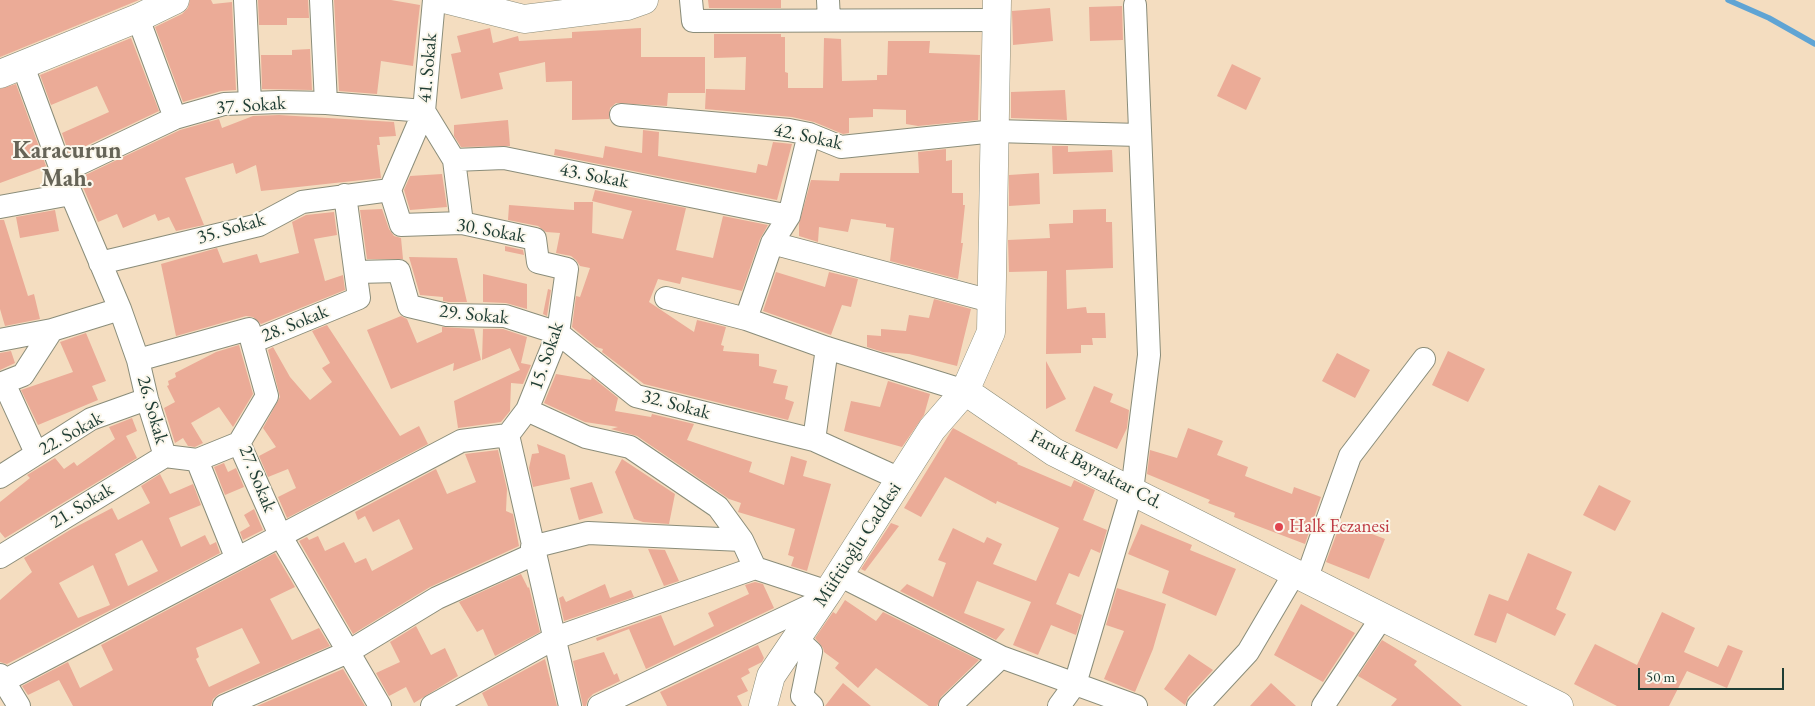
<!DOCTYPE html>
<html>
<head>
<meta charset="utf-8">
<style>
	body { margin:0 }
	#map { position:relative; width:1815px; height:706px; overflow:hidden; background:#f4ddc0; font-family:"EB Garamond",serif }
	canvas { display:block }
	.scale { position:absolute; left:1638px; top:668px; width:146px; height:22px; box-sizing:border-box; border:2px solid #1f3d34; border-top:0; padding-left:6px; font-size:15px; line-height:18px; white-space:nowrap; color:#1f3d34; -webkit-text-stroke:4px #fbf7ec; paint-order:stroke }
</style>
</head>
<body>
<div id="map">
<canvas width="1815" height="706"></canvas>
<div class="scale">50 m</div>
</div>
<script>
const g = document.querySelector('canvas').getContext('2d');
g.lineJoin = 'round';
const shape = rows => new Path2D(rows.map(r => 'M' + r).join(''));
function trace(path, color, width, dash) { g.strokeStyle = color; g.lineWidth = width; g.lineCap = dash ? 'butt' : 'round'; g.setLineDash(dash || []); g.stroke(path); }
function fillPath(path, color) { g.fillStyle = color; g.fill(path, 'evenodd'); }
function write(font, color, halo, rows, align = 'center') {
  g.font = font + ' "EB Garamond",serif'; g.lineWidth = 4; g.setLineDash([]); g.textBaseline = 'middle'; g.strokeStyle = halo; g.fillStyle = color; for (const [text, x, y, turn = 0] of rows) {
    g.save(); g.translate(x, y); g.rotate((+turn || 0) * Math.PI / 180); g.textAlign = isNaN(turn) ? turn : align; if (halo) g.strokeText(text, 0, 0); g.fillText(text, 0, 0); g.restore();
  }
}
const stream = shape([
	[1728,0,1769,18,1815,44]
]);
const building = shape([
	[0,0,139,0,0,57],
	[190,0,211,0,213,4,232,2,236,90,221,91,183,102,155,27,182,14,188,8],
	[258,0,308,0,309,18,287,18,287,25,259,25],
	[334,0,391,0,420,5,413,66,381,61,377,94,339,91],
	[708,0,781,0,781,8,709,8],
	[1122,6,1123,40,1090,41,1089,7],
	[1050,8,1053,41,1013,45,1012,11],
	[490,28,493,43,518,36,519,41,572,38,572,32,641,28,641,57,705,57,705,93,668,93,667,106,616,103,610,108,609,119,572,120,572,81,546,82,545,62,499,73,503,89,461,99,451,54,461,52,457,36],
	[714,34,781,34,781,37,785,37,785,72,788,73,788,88,823,88,824,38,841,39,842,81,877,80,877,75,887,75,888,41,930,41,929,53,980,55,978,120,918,126,906,124,906,110,873,109,873,117,849,118,849,133,843,134,814,122,792,117,705,109,706,89,745,90,746,57,714,58],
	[131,38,159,111,69,154,62,133,109,112,97,86,51,105,40,75],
	[310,49,312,90,262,89,261,55,292,55,292,50],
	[1232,64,1261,78,1246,110,1217,96],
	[16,84,46,166,0,183,0,89],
	[1065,90,1067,120,1011,118,1011,92],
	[279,115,394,122,396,136,379,137,380,145,377,145,381,178,261,191,256,165,236,174,233,163,185,178,204,225,176,231,169,217,158,221,155,214,123,228,117,214,98,222,79,178,180,130,219,119,222,128,253,116],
	[508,120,510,146,461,147,454,136,454,125],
	[643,130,659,132,658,156,756,173,758,164,767,166,773,142,792,144,777,200,554,155,555,149,603,158,605,146,642,153],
	[1052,146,1068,146,1068,152,1112,150,1113,172,1053,174],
	[946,149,946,161,952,160,952,193,963,193,963,205,965,205,961,243,963,243,958,279,890,261,894,228,886,227,886,224,851,219,848,232,819,227,818,242,799,236,799,224,811,180,839,181,840,173,919,173,918,152],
	[1039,173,1040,204,1009,206,1009,175],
	[442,174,447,207,410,210,404,190,410,176],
	[595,190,686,208,676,250,713,258,723,216,768,225,760,239,742,291,682,277,680,284,658,279,649,302,694,332,697,320,726,327,721,345,724,346,723,351,759,354,759,366,777,370,773,383,788,386,785,399,794,402,788,420,644,384,602,352,603,349,596,347,572,327,576,296,580,297,590,268,580,266,576,260,571,256,556,253,560,233,546,232,538,226,508,220,509,205,574,210,574,202,593,202,592,233,623,239,632,211,592,201],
	[382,209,389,229,394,236,401,238,403,259,367,259,360,210],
	[1106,209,1106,222,1112,222,1113,268,1066,270,1067,309,1086,307,1087,313,1105,313,1106,338,1092,338,1093,345,1081,345,1081,353,1046,354,1047,271,1009,272,1008,240,1050,238,1049,224,1073,223,1073,210],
	[55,210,59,231,20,238,16,217],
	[334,212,337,235,314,239,325,281,343,275,345,290,261,324,253,317,246,316,176,336,161,264,217,248,223,263,257,254,260,263,299,253,292,222,306,215],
	[0,220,4,220,28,296,34,294,40,319,5,326,0,309],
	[505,246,523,250,524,255,505,251],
	[409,257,457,258,467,302,449,302,443,301,443,297,420,295],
	[776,272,825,287,829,272,858,279,851,307,842,305,831,335,763,311],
	[483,274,527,284,527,309,506,303,483,302],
	[548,289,551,290,547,316,543,314],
	[934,299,971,309,957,366,909,354,883,352,867,347,867,335,881,336,881,329,906,331,909,315,929,318],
	[401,316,407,319,417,343,442,332,442,327,474,329,481,360,453,371,454,363,391,389,367,330],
	[327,325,400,436,419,426,428,444,287,518,278,497,296,488,288,469,268,477,259,456,276,447,263,428,280,397,268,350,273,347,290,377,310,400,332,382,322,368,330,363,312,331],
	[483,329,503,329,527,337,521,363,531,365,523,384,511,383,510,411,501,422,458,428,454,401,520,370,510,348,482,360],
	[86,333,106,381,92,386,98,400,38,425,21,390,73,372,60,342],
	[239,345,253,394,233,427,219,407,191,423,203,443,195,447,188,446,183,438,175,443,164,408,175,402,167,386,169,385,168,381,176,377,175,373,216,352],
	[11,351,15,363,0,370,0,353],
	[1448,351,1485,369,1468,402,1432,385],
	[1337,353,1370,370,1355,398,1322,381],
	[1046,361,1066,399,1046,409],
	[556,374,591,380,592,377,618,398,615,411,651,417,652,414,694,424,687,440,752,462,749,472,784,485,791,456,807,461,803,476,831,484,807,571,791,566,794,557,788,555,795,529,738,512,741,503,729,499,637,436,611,429,618,427,585,422,544,403],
	[888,381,930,394,924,415,902,447,844,431,851,401,880,407],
	[1094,386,1113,394,1110,402,1129,410,1127,428,1117,449,1075,431],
	[132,418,137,431,126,436,137,458,5,538,0,532,0,502,30,478,27,475,55,458,64,469,74,462,77,466,115,439,109,427],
	[953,428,1018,463,1017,464,1071,487,1074,480,1095,490,1083,520,1107,530,1100,553,1091,549,1079,577,1069,573,1056,604,1082,615,1076,635,1051,625,1038,655,1013,645,1031,602,977,581,964,613,1005,629,996,640,900,591,907,584,933,597,946,563,938,560,953,528,984,543,987,537,1002,544,993,564,1036,581,1059,528,997,501,996,504,945,477,921,517,904,508],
	[1188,428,1223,441,1217,455,1248,467,1245,476,1292,494,1294,487,1321,497,1305,544,1234,517,1235,513,1208,503,1210,500,1147,474,1150,450,1177,458],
	[537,444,565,455,570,479,533,487,529,468,532,454,539,453],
	[498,450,507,489,506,511,513,514,519,546,430,587,353,634,299,541,307,537,309,540,318,536,325,551,344,542,355,563,366,558,372,571,413,549,399,519,373,532,365,516,358,520,355,512,436,469,447,494,476,482,465,454],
	[622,459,675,494,669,524,643,522,634,519,615,472],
	[224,463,228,472,236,468,244,487,225,495,214,467],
	[160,474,170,494,193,484,201,505,169,518,181,547,205,535,210,545,216,542,220,553,7,664,0,662,0,600,32,572,24,558,70,530,112,508,118,520,150,503,141,486],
	[142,540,158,571,128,586,115,554],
	[93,565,110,605,78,618,59,583],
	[592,482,603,513,579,520,570,488],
	[1599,485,1631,501,1615,531,1583,515],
	[254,509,263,530,243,540,240,532,250,526,244,515],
	[1341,522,1385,539,1369,579,1326,562],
	[891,523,899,526,865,571,861,569],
	[1141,524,1192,545,1190,550,1236,569,1216,616,1162,593,1169,571,1128,554],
	[648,549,665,550,679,581,664,586],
	[275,553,295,587,270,599,292,640,319,628,330,646,219,694,213,699,211,706,73,706,59,680,28,695,22,686,68,662,80,688,113,670,101,645],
	[242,628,260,663,209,687,196,659,199,657,196,648],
	[1528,553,1572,572,1556,609,1566,614,1555,636,1507,613,1496,643,1474,635,1489,594,1508,601],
	[521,574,528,588,529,587,540,632,495,656,483,629,477,632,459,602],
	[755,582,763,584,774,608,646,669,629,629,597,641,596,638,661,615,674,646,714,626,708,613,749,594,745,585],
	[605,584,610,598,631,590,634,597,564,621,559,598,563,596,566,602],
	[1117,588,1166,604,1153,649,1135,692,1104,679,1124,631,1106,625],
	[845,600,876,621,883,612,979,660,941,697,937,706,929,706,876,668,858,688,835,668,839,663,824,652,823,648,815,638,833,612,836,614],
	[1301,604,1355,633,1323,682,1274,655],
	[1662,612,1695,628,1684,652,1718,667,1728,645,1743,651,1727,688,1687,671,1669,706,1617,706,1574,684,1595,644,1637,665],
	[416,626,431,655,445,648,458,676,414,703,406,687,389,696,376,673,400,662,390,642],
	[1382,640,1417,661,1414,665,1462,706,1391,706,1397,699,1358,676],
	[758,645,764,658,762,662,748,669,750,673,741,678,748,691,737,696,742,706,667,706,660,692],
	[604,652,614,675,617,673,620,681,593,694,588,699,586,706,583,706,573,661],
	[1189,654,1213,670,1188,697,1185,705,1164,689],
	[545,659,557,706,488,706,482,693],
	[343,669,365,706,257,706],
	[843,683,871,706,825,706],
	[1271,683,1296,706,1250,706]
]);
const minor = shape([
	[245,0,250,103],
	[321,0,326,103],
	[691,0,693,21,997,20],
	[828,0,829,20],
	[138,18,175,118],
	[23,66,62,172,120,309,138,360,147,399,165,456,197,460,236,557],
	[621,115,789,130,809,134,841,147,995,131,1139,135],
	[809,134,789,216,772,243,991,301],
	[454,160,462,223],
	[62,172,175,118,224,104,279,102,326,103,424,111,454,160,504,158,789,216],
	[390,190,401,225,462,223,535,239,538,262,567,269,558,333,527,410,508,435],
	[390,190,424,111,434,0],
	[0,207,71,194],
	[100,263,259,225,302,202,390,190],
	[356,272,399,271,409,306,447,315,505,316,558,333,636,396,814,440],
	[666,298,746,319,827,348,965,391],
	[746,319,772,243],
	[0,340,52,330,120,309],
	[252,342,267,396,239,443,280,535,380,706],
	[827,348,814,440,900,479],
	[138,360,249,329,252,342,359,298,345,195],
	[4,383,36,453],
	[0,384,23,375,52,330],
	[527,410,586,437,630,447,718,507,742,540],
	[197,460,239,443],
	[0,477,91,419,147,399],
	[0,557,165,456],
	[755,568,828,592],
	[839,575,1001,657,1136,706],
	[1306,580,1350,456,1424,359],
	[797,639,811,652,802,696,812,706],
	[0,675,19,706],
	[0,683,461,441,508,435,570,706],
	[224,706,348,652,437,598,534,554],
	[432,706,555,638,755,568,742,540,588,533,532,547],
	[599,706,824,599],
	[950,706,1001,657],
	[1059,706,1075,684,1132,491,1149,355,1135,5],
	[1198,706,1248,652,1294,574],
	[1323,706,1382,617]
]);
const tertiary = shape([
	[448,0,524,19,627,6,644,0],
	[997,0,991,332,965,391,1054,452,1559,706],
	[0,74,138,18,175,0],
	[763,706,771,676,828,592,932,429,965,391]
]);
const markers = [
	[1279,527,5,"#e0444e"]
];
const streetNames = [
	["41. Sokak",428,68,-85],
	["37. Sokak",251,106,-4],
	["42. Sokak",808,137,12],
	["43. Sokak",594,176,11],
	["35. Sokak",231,229,-16],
	["30. Sokak",491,231,10],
	["29. Sokak",474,315,6],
	["28. Sokak",295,324,-22],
	["15. Sokak",547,356,-71],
	["32. Sokak",676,405,15],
	["26. Sokak",152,410,74],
	["22. Sokak",71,434,-29],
	["Faruk Bayraktar Cd.",1096,470,28],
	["27. Sokak",257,479,68],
	["21. Sokak",82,506,-31],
	["Müftüoğlu Caddesi",858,545,-57]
];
const healthNames = [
	["Halk Eczanesi",1289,527]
];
const districtNames = [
	["Karacurun",67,151],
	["Mah.",67,179]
];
trace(stream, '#5fa4d4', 5.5);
fillPath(building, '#ebab97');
trace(minor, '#8a8d7a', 24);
trace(tertiary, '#8a8d7a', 29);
trace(minor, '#fff', 22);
trace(tertiary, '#fff', 28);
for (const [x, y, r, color] of markers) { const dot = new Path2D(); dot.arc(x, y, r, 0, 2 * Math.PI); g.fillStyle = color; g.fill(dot); trace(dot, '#fbf7ec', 2); }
write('19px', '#1f3d34', '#fbf7ec', streetNames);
write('19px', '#be3a42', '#fbf7ec', healthNames, 'left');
write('bold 24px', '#666457', '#fbf7ec', districtNames);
</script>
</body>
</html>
